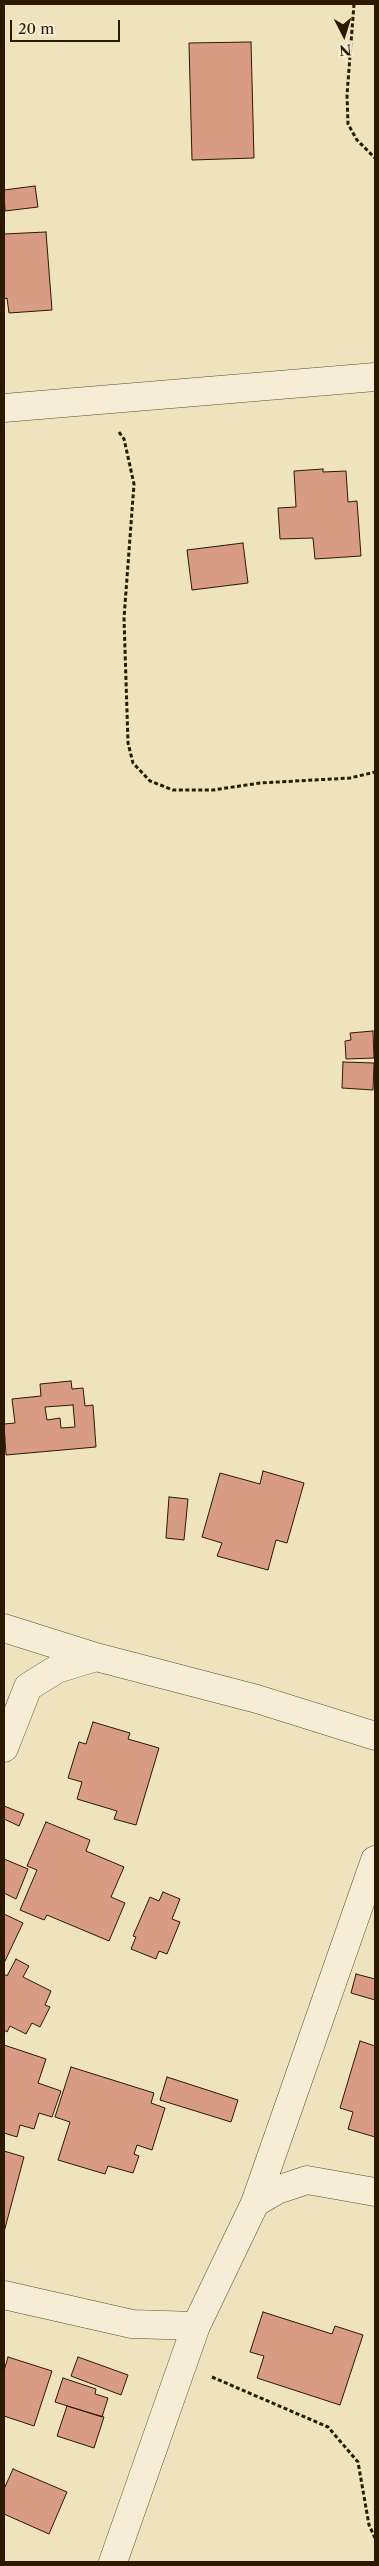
<!DOCTYPE html>
<html>
<head>
<meta charset="utf-8">
<style>
	body { margin:0 }
	#map { position:relative; width:379px; height:2566px; overflow:hidden; background:#efe3be; font-family:"Libre Caslon Text",serif }
	canvas { display:block }
	.frame { position:absolute; inset:0; border:5px solid #2d1800; pointer-events:none }
	.north { position:absolute; left:319px; top:10px; width:50px; height:50px; -webkit-text-stroke:4px #f5edd5; paint-order:stroke; rotate:175deg; font-size:14px; font-weight:700; line-height:20px; text-align:center; color:#2d1800 }
	.north::after { content:''; display:block; margin:auto; width:18px; height:22px; background:#2d1800; clip-path:polygon(50% 0,100% 100%,50% 72%,0 100%) }
	.scale { position:absolute; left:10px; top:20px; width:110px; height:22px; box-sizing:border-box; border:2px solid #2d1800; border-top:0; padding-left:6px; font-size:15px; line-height:18px; white-space:nowrap; color:#2d1800; -webkit-text-stroke:4px #f5edd5; paint-order:stroke }
</style>
</head>
<body>
<div id="map">
<canvas width="379" height="2566"></canvas>
<div class="frame"></div>
<div class="north">N</div>
<div class="scale">20 m</div>
</div>
<script>
const g = document.querySelector('canvas').getContext('2d');
g.lineJoin = 'round';
function fillPath(path, color) { g.fillStyle = color; g.fill(path, 'evenodd'); }
const shape = rows => new Path2D(rows.map(r => 'M' + r).join(''));
function trace(path, color, width, dash) { g.strokeStyle = color; g.lineWidth = width; g.lineCap = dash ? 'butt' : 'round'; g.setLineDash(dash || []); g.stroke(path); }
const building = shape([
	[251,42,254,158,192,160,189,43,251,42],
	[35,186,38,207,5,211,4,190,35,186],
	[46,232,52,310,9,313,7,298,4,299,4,234,46,232],
	[323,469,323,472,346,471,348,502,357,501,361,556,315,559,313,538,280,539,278,508,296,507,294,471,323,469],
	[243,543,248,583,192,590,187,550,243,543],
	[373,1031,374,1058,346,1059,345,1041,351,1040,350,1033,373,1031],
	[343,1062,374,1063,373,1090,342,1088,343,1062],
	[71,1381,72,1389,83,1388,85,1406,93,1405,96,1447,6,1455,4,1424,15,1423,12,1399,41,1396,40,1384,71,1381],
	[73,1405,75,1427,61,1428,60,1418,47,1420,45,1407,73,1405],
	[263,1471,304,1483,287,1543,276,1540,268,1570,217,1556,222,1543,202,1537,220,1473,260,1484,263,1471],
	[169,1497,188,1499,184,1540,166,1538,169,1497],
	[93,1722,130,1733,128,1739,159,1748,136,1825,114,1819,117,1811,77,1799,82,1782,68,1778,79,1742,86,1744,93,1722],
	[4,1806,24,1814,19,1826,4,1819,4,1806],
	[46,1822,90,1840,86,1851,124,1867,111,1897,125,1903,109,1941,47,1915,44,1920,20,1910,37,1870,27,1866,46,1822],
	[4,1859,28,1869,16,1899,4,1893,4,1859],
	[163,1892,180,1899,172,1919,180,1922,167,1954,159,1951,156,1959,131,1949,136,1937,133,1936,150,1897,159,1901,163,1892],
	[4,1914,23,1923,4,1963,4,1914],
	[16,1959,29,1966,23,1977,51,1991,45,2005,50,2007,40,2027,32,2023,26,2034,10,2026,7,2032,4,2030,4,1974,7,1976,16,1959],
	[356,1974,375,1979,375,2000,351,1993,356,1974],
	[360,2041,375,2046,375,2137,348,2129,353,2112,340,2108,360,2041],
	[4,2045,46,2059,38,2083,61,2091,52,2117,39,2113,34,2129,20,2125,17,2137,4,2133,4,2045],
	[71,2067,154,2093,151,2103,165,2108,152,2150,137,2145,134,2154,139,2156,133,2173,108,2166,105,2174,58,2160,70,2122,55,2117,71,2067],
	[167,2077,238,2100,231,2122,160,2100,167,2077],
	[4,2151,24,2157,4,2232,4,2151],
	[263,2312,332,2334,335,2326,363,2335,340,2405,257,2378,264,2356,250,2352,263,2312],
	[8,2357,52,2371,34,2426,4,2416,4,2371,8,2357],
	[78,2357,128,2375,121,2395,71,2376,78,2357],
	[63,2378,96,2389,95,2394,108,2398,102,2417,55,2402,63,2378],
	[67,2406,104,2417,94,2448,57,2436,67,2406],
	[13,2469,67,2492,49,2534,4,2514,4,2489,13,2469]
]);
const path = shape([
	[354,4,347,95,348,124,357,140,375,158],
	[119,432,124,439,134,484,124,618,128,743,133,763,150,781,173,790,213,790,260,783,350,778,375,772],
	[212,2377,328,2427,358,2462,369,2525,375,2538]
]);
const minor = shape([
	[4,408,375,377],
	[4,1628,96,1657,257,1699,375,1736],
	[4,1748,28,1687,57,1669,96,1657],
	[255,2203,277,2190,307,2180,375,2192],
	[4,2295,132,2324,196,2326],
	[113,2562,196,2326,255,2203,375,1860]
]);
fillPath(building, '#d89c84');
trace(building, '#2d1800', 1);
trace(minor, '#5e4b30', 29);
trace(path, '#2d1800', 3, [4, 2.5]);
trace(minor, '#f5edd5', 28);
</script>
</body>
</html>
